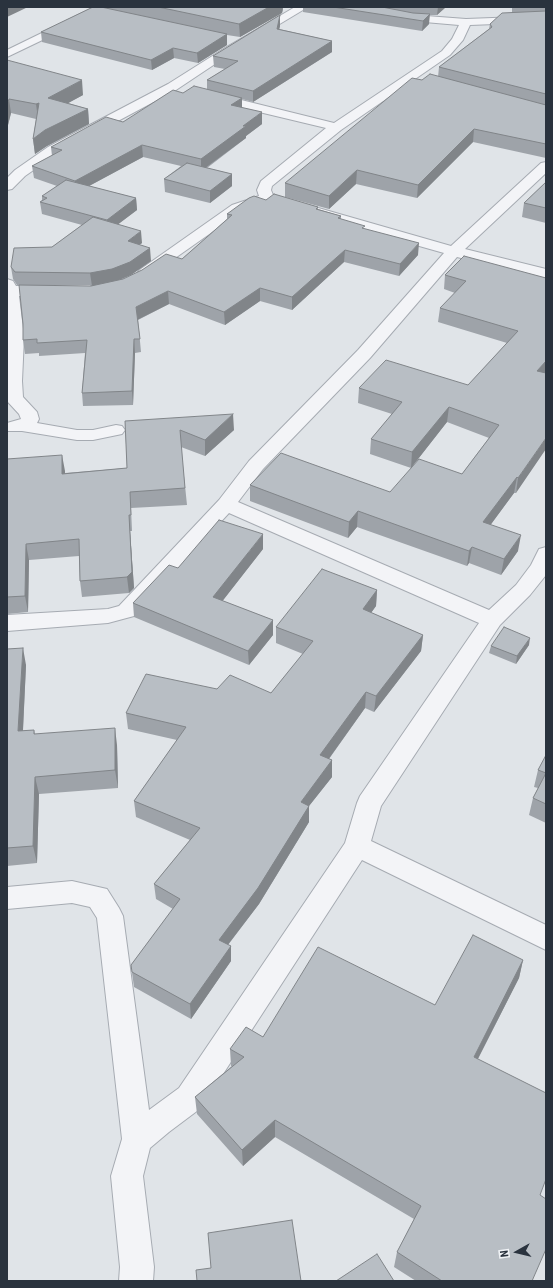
<!DOCTYPE html>
<html>
<head>
<meta charset="utf-8">
<style>
	body { margin:0 }
	#map { position:relative; width:553px; height:1288px; overflow:hidden; background:#e0e4e8; font-family:"Roboto Condensed",sans-serif }
	canvas { display:block }
	.frame { position:absolute; inset:0; border:8px solid #2a333e; pointer-events:none }
	.north { position:absolute; left:497px; top:1232px; width:40px; height:40px; -webkit-text-stroke:3px #f0f3f6; paint-order:stroke; rotate:262deg; font-size:11px; font-weight:700; line-height:16px; text-align:center; color:#2a333e }
	.north::after { content:''; display:block; margin:auto; width:14px; height:18px; background:#2a333e; clip-path:polygon(50% 0,100% 100%,50% 72%,0 100%) }
</style>
</head>
<body>
<div id="map">
<canvas width="553" height="1288"></canvas>
<div class="frame"></div>
<div class="north">N</div>
</div>
<script>
const g = document.querySelector('canvas').getContext('2d');
g.lineJoin = 'round';
const shape = rows => new Path2D(rows.map(r => 'M' + r).join(''));
function trace(path, color, width, dash) { g.strokeStyle = color; g.lineWidth = width; g.lineCap = dash ? 'butt' : 'round'; g.setLineDash(dash || []); g.stroke(path); }
function fillPath(path, color) { g.fillStyle = color; g.fill(path, 'evenodd'); }
const minor = shape([
	[95,7,108,7,107,9,7,57,7,50,95,7],
	[295,7,308,7,233,52,176,90,58,153,25,176,12,189,7,190,7,178,15,170,48,147,168,84,225,48,295,7],
	[349,7,371,7,413,15,466,19,546,16,546,22,470,25,463,40,450,55,341,130,272,186,271,190,273,195,451,246,541,163,546,162,546,173,465,249,546,269,546,279,457,257,370,358,263,469,238,502,489,610,516,585,531,565,539,549,546,547,546,575,530,595,500,625,381,806,371,841,546,925,546,950,362,860,201,1108,169,1132,150,1148,143,1176,154,1267,153,1281,119,1281,120,1267,111,1176,122,1139,97,918,90,907,72,903,7,909,7,887,72,881,107,889,119,908,123,916,149,1110,179,1088,345,843,357,803,360,796,479,623,229,513,134,616,108,623,7,631,7,615,108,609,119,606,219,500,249,461,358,350,444,253,267,203,242,211,151,275,146,277,141,275,138,272,141,269,232,205,259,196,257,190,261,181,326,128,209,100,207,97,209,94,213,93,334,123,442,51,452,39,459,25,413,21,354,10,349,7],
	[7,279,13,281,16,286,50,286,56,288,58,291,56,294,50,296,19,296,24,337,22,381,23,397,37,412,39,419,37,423,77,430,93,430,116,425,122,426,125,430,122,434,93,440,77,440,22,431,7,431,7,423,21,419,19,414,7,401,7,279]
]);
const wall = shape([
	[108,7,283,7,283,10,282,13,240,37,227,35,227,45,198,63,174,58,152,70,42,42,41,32,108,8],
	[303,7,446,7,437,15,429,15,429,24,422,31,303,12],
	[512,7,546,7,546,158,473,142,417,198,356,184,329,209,285,197,285,183,422,80,438,77,439,67,489,29,490,24,512,13],
	[280,15,280,26,279,29,332,41,332,52,253,102,242,99,242,108,262,124,246,136,246,138,207,168,232,174,232,186,210,203,165,192,164,179,181,166,143,157,89,186,136,198,137,210,118,224,142,243,139,245,151,261,131,275,119,280,182,259,227,219,227,214,266,200,318,207,318,209,341,216,341,219,365,229,418,255,399,276,344,262,292,310,260,301,225,325,169,304,138,320,141,352,135,353,133,405,83,406,82,393,85,353,39,356,39,353,25,354,23,340,91,285,17,285,13,279,11,267,52,247,82,225,42,214,40,202,42,200,42,196,57,186,34,178,32,166,52,156,51,147,123,122,183,93,207,89,207,80,225,69,214,67,213,56],
	[7,60,83,95,68,103,88,109,89,124,47,146,35,154,33,139,36,119,11,113,7,129],
	[546,182,546,223,522,217,524,203],
	[445,275,546,278,546,373,516,493,514,493,490,525,518,551,501,575,469,563,467,566,357,527,348,538,250,501,250,485,390,492,462,474,489,438,447,422,411,468,370,454,371,439,392,414,358,403,359,388,468,385,507,343,438,322,440,308,455,293,444,289],
	[125,421,234,430,205,456,181,447,187,505,131,508,132,531,130,531,134,588,129,593,82,597,80,581,79,556,29,560,28,612,7,614,7,459,65,471,65,473,127,468],
	[263,549,222,601,273,620,273,635,249,665,134,617,133,603,178,568],
	[377,590,376,606,371,613,423,635,421,651,374,712,365,708,329,759,332,760,332,777,309,806,309,822,259,904,228,945,231,946,231,961,191,1019,134,987,131,965,173,909,156,899,154,884,190,840,136,817,134,801,177,740,128,729,126,713,217,689,271,693,303,654,276,643,276,627],
	[529,645,516,664,489,653,491,646],
	[7,649,26,665,23,731,34,730,35,734,117,745,118,788,39,794,37,863,7,866],
	[546,755,546,823,529,815,533,798,538,788,534,787,538,770],
	[523,960,519,978,478,1059,540,1195,532,1281,416,1281,394,1267,397,1252,414,1219,275,1137,243,1166,197,1114,195,1097,232,1066,231,1066,230,1049,263,1037,435,1005]
]);
const shadedWall = shape([
	[7,7,28,7,7,17],
	[269,7,283,7,282,13,240,37,239,24],
	[438,7,446,7,437,15],
	[430,14,429,24,422,31,423,21],
	[280,15,280,26,277,39,277,29],
	[227,34,227,45,198,63,197,53],
	[332,41,332,52,253,102,253,91],
	[173,48,174,58,152,70,151,60],
	[82,80,83,95,50,113,48,98],
	[242,98,242,109,231,105],
	[9,99,11,113,7,129,7,105],
	[39,103,38,119,36,104],
	[88,109,89,124,47,146,35,154,33,139,45,130],
	[262,112,262,124,246,136,246,138,201,171,201,159,243,126],
	[474,129,473,142,417,198,418,185],
	[142,145,143,157,76,193,75,181],
	[357,170,356,184,329,209,329,196],
	[232,174,232,186,210,203,210,191],
	[136,198,137,210,108,232,107,220],
	[141,231,142,243,129,253,128,241],
	[419,243,418,255,399,276,400,264],
	[150,248,151,261,131,275,114,282,92,286,90,273],
	[345,250,344,262,292,310,292,297],
	[260,288,260,301,225,325,224,312],
	[168,291,169,304,137,320,136,307],
	[134,339,135,353,133,405,132,391],
	[546,361,546,373,535,386,537,371],
	[449,407,447,422,411,468,412,452],
	[233,414,234,430,205,456,205,440],
	[546,438,546,449,516,493,518,478],
	[62,455,65,471,65,490,62,474],
	[517,477,514,493,481,538,483,522],
	[358,511,357,527,348,538,349,522],
	[129,515,130,531,134,588,129,593,127,577],
	[263,534,263,549,214,612,213,597],
	[521,535,518,551,501,575,504,559],
	[26,544,29,560,28,612,25,596],
	[472,547,469,563,467,566,469,551],
	[377,590,376,606,362,625,363,609],
	[273,620,273,635,249,665,248,651],
	[423,635,421,651,374,712,376,696],
	[530,638,529,645,516,664,517,656],
	[23,648,26,665,22,749,18,731],
	[366,692,365,708,320,771,320,755],
	[115,728,117,745,118,788,115,770],
	[332,760,332,777,309,806,309,822,259,904,220,955,219,940,301,802],
	[35,777,39,794,37,863,33,846],
	[231,946,231,961,191,1019,190,1004],
	[523,960,519,978,470,1074,474,1057],
	[275,1120,275,1137,243,1166,242,1150]
]);
const building = shape([
	[93,7,101,7,227,34,197,53,173,48,151,60,41,32,93,7],
	[158,7,269,7,239,24,158,7],
	[333,7,382,7,413,13,430,14,423,21,333,7],
	[546,11,546,94,439,67,492,27,490,24,502,13,546,11],
	[280,15,277,29,332,41,253,91,207,80,238,61,213,56,280,15],
	[7,60,82,80,48,98,88,109,45,130,33,139,39,103,36,104,9,99,7,105,7,60],
	[430,74,546,105,546,144,474,129,418,185,357,170,329,196,285,183,412,78,422,80,430,74],
	[194,86,242,98,231,105,262,112,243,126,246,126,201,159,142,145,75,181,32,166,62,150,51,147,106,117,123,122,173,90,183,93,194,86],
	[187,163,232,174,210,191,164,179,187,163],
	[66,180,136,198,107,220,40,202,47,198,42,196,66,180],
	[546,182,546,208,524,203,546,182],
	[274,194,318,207,316,209,341,216,338,218,365,226,362,228,419,243,400,264,345,250,292,297,260,288,224,312,168,291,136,307,140,339,134,339,132,391,82,393,87,340,37,343,37,339,23,340,23,324,19,285,91,286,123,279,142,270,166,254,182,259,232,215,227,214,249,198,254,196,266,200,274,194],
	[93,217,141,231,128,241,150,248,130,262,112,269,90,273,15,272,11,267,14,248,52,247,93,217],
	[464,256,546,278,546,361,537,371,546,373,546,438,518,478,517,477,483,522,521,535,504,559,472,547,469,551,358,511,349,522,250,485,281,453,390,492,419,459,462,474,499,425,449,407,412,452,371,439,402,402,359,388,386,360,468,385,518,331,440,308,466,281,445,275,464,256],
	[233,414,205,440,180,430,185,488,130,492,131,515,129,515,132,572,127,577,80,581,79,539,26,544,25,596,7,597,7,459,62,455,62,474,127,468,125,421,233,414],
	[219,520,263,534,213,597,273,620,248,651,133,603,169,565,178,568,219,520],
	[322,569,377,590,363,609,423,635,376,696,366,692,320,755,332,760,301,802,309,806,258,888,219,940,231,946,190,1004,132,972,131,965,180,899,154,884,200,828,134,801,186,727,126,713,146,674,217,689,230,675,271,693,313,641,276,627,322,569],
	[504,627,530,638,517,656,491,646,504,627],
	[23,648,18,731,34,730,34,734,115,728,115,770,35,777,33,846,7,848,7,649,23,648],
	[546,755,546,773,538,770,546,755],
	[546,773,546,804,533,798,546,773],
	[473,935,523,960,474,1057,546,1093,546,1179,540,1195,546,1199,546,1249,532,1281,442,1281,397,1252,421,1206,275,1120,242,1150,195,1097,244,1057,230,1049,246,1027,263,1037,318,947,435,1005,473,935],
	[292,1220,301,1281,197,1281,196,1270,211,1268,208,1233,292,1220],
	[377,1254,394,1281,336,1281,377,1254]
]);
trace(minor, '#a6abb2', 2);
fillPath(minor, '#f3f4f7');
fillPath(wall, '#9ea3a9');
fillPath(shadedWall, '#818589');
fillPath(building, '#b8bec4');
trace(building, '#818589', 1);
</script>
</body>
</html>
